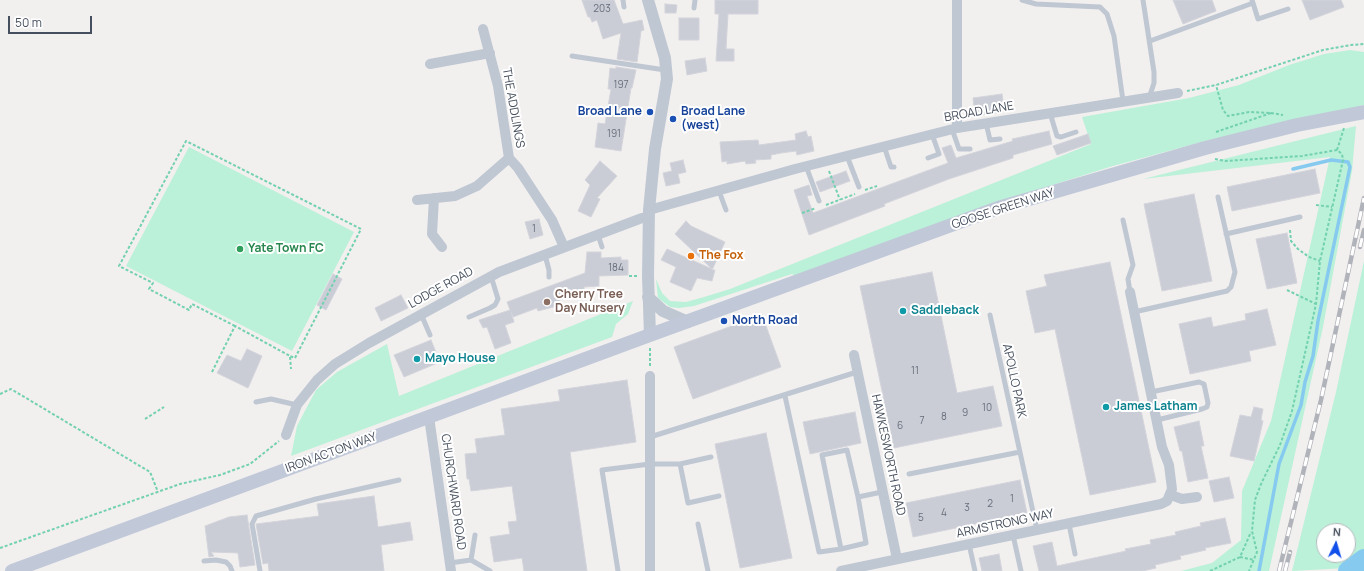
<!DOCTYPE html>
<html>
<head>
<meta charset="utf-8">
<style>
	body { margin:0 }
	#map { position:relative; width:1364px; height:571px; overflow:hidden; background:#f2efef; font-family:Manrope,sans-serif }
	canvas { display:block }
	.north { position:absolute; left:1316px; top:523px; width:40px; height:40px; box-sizing:border-box; background:#fff; border:1px solid #b5b9be; border-radius:50%; rotate:5deg; font-size:11px; font-weight:700; line-height:16px; text-align:center; color:#464f5d }
	.north::after { content:''; display:block; margin:auto; width:14px; height:18px; background:#114fea; clip-path:polygon(50% 0,100% 100%,50% 72%,0 100%) }
	.scale { position:absolute; left:8px; top:16px; width:84px; height:18px; box-sizing:border-box; border:2px solid #464f5d; border-top:0; padding-left:5px; font-size:12px; line-height:14px; white-space:nowrap; color:#464f5d; -webkit-text-stroke:3px #fff; paint-order:stroke }
</style>
</head>
<body>
<div id="map">
<canvas width="1364" height="571"></canvas>
<div class="north">N</div>
<div class="scale">50 m</div>
</div>
<script>
const g = document.querySelector('canvas').getContext('2d');
g.lineJoin = 'round';
function fillPath(path, color) { g.fillStyle = color; g.fill(path, 'evenodd'); }
const shape = rows => new Path2D(rows.map(r => 'M' + r).join(''));
function trace(path, color, width, dash) { g.strokeStyle = color; g.lineWidth = width; g.lineCap = dash ? 'butt' : 'round'; g.setLineDash(dash || []); g.stroke(path); }
function write(font, color, halo, rows, align = 'center') {
  g.font = font + ' Manrope,sans-serif'; g.lineWidth = 4; g.setLineDash([]); g.textBaseline = 'middle'; g.strokeStyle = halo; g.fillStyle = color; for (const [text, x, y, turn = 0] of rows) {
    g.save(); g.translate(x, y); g.rotate((+turn || 0) * Math.PI / 180); g.textAlign = isNaN(turn) ? turn : align; if (halo) g.strokeText(text, 0, 0); g.fillText(text, 0, 0); g.restore();
  }
}
const green = shape([
	[1350,50,1364,52,1364,105,1359,106,1358,109,1209,140,1113,166,1014,197,796,276,792,274,694,306,679,308,670,307,658,298,656,279,662,293,670,301,686,302,704,297,730,289,1091,144,1082,117,1189,98,1239,85,1289,65,1324,54],
	[1356,126,1352,171,1323,327,1269,571,1181,571,1212,563,1241,540,1242,491,1271,421,1330,157,1143,179],
	[189,147,354,232,292,351,126,266],
	[1364,261,1364,555,1347,568,1292,571,1336,392],
	[1324,531,1348,531,1348,555,1324,555],
	[633,301,628,314,616,324,612,337,291,456,297,426,316,390,337,372,387,344,399,396]
]);
const stream = shape([
	[1259,571,1279,464,1301,405,1305,382,1313,356,1318,321,1350,167,1348,162,1331,160,1293,169]
]);
const river = shape([
	[1348,571,1364,559]
]);
const building = shape([
	[582,0,614,0,623,24,642,20,644,30,641,31,637,62,617,59,621,33,603,39,597,20,592,22,590,17,588,17,582,0],
	[715,0,758,0,758,14,728,14,726,49,734,49,734,61,716,61,719,14,715,14,715,0],
	[1173,0,1212,0,1216,11,1183,24,1173,0],
	[1302,0,1341,0,1344,7,1310,20,1302,0],
	[665,4,677,5,676,13,665,13,665,4],
	[679,18,699,18,699,40,679,40,679,18],
	[705,58,707,71,687,75,685,61,705,58],
	[616,67,636,70,632,88,631,88,621,151,595,147,598,123,605,124,611,89,608,89,610,68,616,69,616,67],
	[1002,94,1004,107,1001,107,1001,112,975,116,973,98,1002,94],
	[806,131,808,137,811,136,814,151,797,155,796,151,781,153,771,155,771,159,755,160,756,163,746,164,745,161,727,164,727,161,722,162,720,142,758,140,759,145,796,140,795,134,806,131],
	[1049,131,1052,144,1013,155,1013,158,949,179,884,204,885,206,809,235,794,190,809,185,812,195,807,196,813,213,948,163,942,148,951,145,956,158,1013,141,1012,139,1049,131],
	[1088,134,1091,143,1057,155,1053,146,1088,134],
	[683,160,686,172,678,174,680,183,666,186,663,173,672,171,670,163,683,160],
	[600,161,617,176,597,198,600,199,591,217,578,211,590,185,585,180,600,161],
	[1315,169,1320,193,1232,211,1227,187,1315,169],
	[846,171,850,181,820,192,816,182,846,171],
	[1194,194,1212,281,1162,291,1144,204,1194,194],
	[539,219,543,235,530,239,525,222,539,219],
	[686,221,691,226,725,242,712,270,715,270,712,281,697,278,691,291,670,282,676,267,661,260,667,249,712,269,675,234,686,221],
	[1287,233,1297,283,1267,289,1256,239,1287,233],
	[587,252,601,252,601,258,621,257,621,260,628,260,628,275,599,276,599,286,584,287,584,290,559,298,561,305,538,311,537,308,513,317,511,312,514,322,505,325,511,343,495,349,487,327,483,328,479,320,510,310,507,302,585,273,587,252],
	[1110,262,1156,482,1090,495,1055,329,1035,333,1026,291,1047,286,1044,275,1110,262],
	[932,272,957,393,993,386,1002,426,894,448,860,286,932,272],
	[333,274,342,279,326,310,317,305,333,274],
	[401,295,408,308,381,321,375,308,401,295],
	[1267,309,1276,345,1249,351,1251,361,1190,374,1179,324,1211,317,1213,327,1246,320,1245,314,1267,309],
	[762,315,781,367,693,399,674,347,762,315],
	[431,340,440,362,404,377,394,355,431,340],
	[247,349,262,356,248,388,217,373,227,355,241,361,247,349],
	[627,380,636,442,570,452,587,571,524,571,522,558,494,562,490,537,510,534,508,522,517,521,512,486,471,491,469,479,467,479,465,454,477,453,475,439,505,435,501,409,560,401,558,390,627,380],
	[1254,407,1263,409,1261,420,1263,421,1254,461,1230,456,1240,415,1251,417,1254,407],
	[855,412,861,443,810,454,803,422,855,412],
	[1199,421,1204,446,1201,446,1208,478,1188,482,1182,451,1180,451,1174,427,1199,421],
	[766,433,792,558,740,568,715,444,766,433],
	[1229,477,1234,498,1214,502,1209,481,1229,477],
	[1020,480,1027,513,913,537,906,503,1020,480],
	[374,496,378,527,410,522,413,540,381,545,384,571,269,571,268,563,263,564,256,524,319,516,317,504,374,496],
	[247,515,255,565,240,567,238,553,211,552,214,556,209,557,205,526,229,517,247,515],
	[1225,518,1231,543,1205,548,1206,550,1180,556,1181,559,1155,565,1156,568,1143,571,1039,571,1033,546,1052,542,1057,566,1126,551,1125,549,1151,544,1150,540,1176,535,1175,532,1201,526,1200,523,1225,518],
	[999,554,1002,571,982,571,979,558,999,554]
]);
const path = shape([
	[1187,91,1216,85,1323,50,1351,45,1364,44],
	[1271,113,1283,115],
	[1216,132,1271,113,1249,112,1228,116,1223,110,1216,85],
	[1337,150,1344,128],
	[1215,159,1225,161,1302,156,1337,150,1342,154,1343,160,1320,261,1316,304,1292,411,1280,445,1261,484,1255,500,1252,531,1257,552,1249,571],
	[829,171,840,200],
	[865,190,877,186],
	[826,205,855,194],
	[1316,205,1332,207],
	[802,213,816,208],
	[1290,230,1291,241,1298,249,1309,257,1320,261],
	[629,276,637,276],
	[1287,290,1316,304],
	[235,326,192,304,189,310,149,289,153,283,119,266,186,141,361,229,295,358,290,356],
	[650,366,650,347],
	[212,372,235,326,290,356,291,369],
	[0,394,11,389,150,472,158,492],
	[145,419,164,407],
	[0,548,180,484,220,475,250,464,279,441],
	[1240,557,1254,560],
	[1210,571,1240,557,1251,532]
]);
const service = shape([
	[623,0,624,7],
	[1022,0,1036,4,1100,7,1107,14,1114,36,1123,101],
	[1143,0,1154,72,1154,83,1149,98],
	[1253,3,1258,19,1288,9],
	[694,8,695,0],
	[1150,41,1253,3,1252,0],
	[572,56,665,70],
	[1050,113,1057,136,1061,137,1076,132],
	[986,123,990,140,1000,139],
	[952,129,959,149,970,149],
	[884,146,891,167,894,167],
	[847,156,859,187],
	[928,158,939,154,932,134],
	[806,166,819,201],
	[719,191,726,210],
	[1123,220,1133,265,1128,279,1130,292],
	[1226,234,1300,217],
	[598,235,602,247],
	[545,255,549,270,549,277],
	[1134,312,1227,291,1231,287,1235,272,1218,197],
	[421,314,430,335],
	[990,315,1037,530],
	[469,317,490,308,495,305,498,299,491,276],
	[1151,392,1199,382,1204,384,1208,403,1207,407,1202,409,1157,420],
	[785,396,819,552,841,549],
	[256,402,271,399,297,405],
	[650,437,857,372],
	[680,464,688,503,719,496],
	[909,474,1020,452],
	[858,497,866,543,841,549,822,455,847,450,858,497,882,492],
	[698,524,708,571],
	[1069,524,1075,554],
	[1013,535,1021,571],
	[969,544,975,571],
	[471,560,475,535],
	[204,561,216,560,226,562,230,566,232,571],
	[450,563,471,560,490,571],
	[260,571,252,524,256,516,316,499,399,480],
	[618,571,602,470,650,464,680,464,711,457]
]);
const minor = shape([
	[957,0,957,128],
	[483,29,498,86,509,158,518,168,552,220,564,247],
	[430,64,490,53],
	[434,198,432,234,442,247],
	[417,200,455,196,477,186,509,158],
	[649,210,795,169,957,128,1178,93],
	[854,355,897,559],
	[429,417,451,571],
	[286,435,297,405,317,380,335,364,369,343,499,272,642,218,648,218],
	[1171,495,1182,499,1197,497],
	[650,571,650,376],
	[841,571,1161,504,1167,501,1172,489,1169,465,1162,447,1130,292]
]);
const tertiary = shape([
	[648,0,665,58,667,79,655,149,649,210,648,276,650,335],
	[648,297,663,311,688,322]
]);
const secondary = shape([
	[12,571,650,335,998,208,1205,148,1297,125,1364,112]
]);
const rail = shape([
	[1360,247,1364,230],
	[1279,571,1321,400,1364,198],
	[1285,571,1290,552]
]);
const markers = [
	[650,112,4,"#1a4fb4"],
	[673,119,4,"#1a4fb4"],
	[240,249,4,"#2e9e5b"],
	[691,256,4,"#e8710a"],
	[547,302,4,"#8d6e63"],
	[903,311,4,"#0f9aa8"],
	[724,321,4,"#1a4fb4"],
	[417,359,4,"#0f9aa8"],
	[1106,407,4,"#0f9aa8"]
];
const numberNames = [
	["203",602,9],
	["197",621,85],
	["191",614,134],
	["1",534,229],
	["184",616,268],
	["11",915,371],
	["10",987,408],
	["9",965,413],
	["8",944,417],
	["7",922,421],
	["6",900,426],
	["1",1012,499],
	["2",990,504],
	["3",967,508],
	["4",944,513],
	["5",921,518]
];
const streetNames = [
	["THE ADDLINGS",513,108,80],
	["BROAD LANE",979,112,-10],
	["GOOSE GREEN WAY",1003,209,-18],
	["LODGE ROAD",441,288,-29],
	["APOLLO PARK",1014,381,78],
	["IRON ACTON WAY",331,453,-20],
	["HAWKESWORTH ROAD",888,455,78],
	["CHURCHWARD ROAD",453,492,82],
	["ARMSTRONG WAY",1005,524,-12]
];
const transitNames = [
	["Broad Lane",642,112,"right"],
	["Broad Lane",681,112],
	["(west)",681,126],
	["North Road",732,321]
];
const leisureNames = [
	["Yate Town FC",248,249]
];
const foodNames = [
	["The Fox",699,256]
];
const educationNames = [
	["Cherry Tree",555,295],
	["Day Nursery",555,309]
];
const cultureNames = [
	["Saddleback",911,311],
	["Mayo House",425,359],
	["James Latham",1114,407]
];
fillPath(green, '#bbf1d8');
trace(stream, '#86caf0', 3.5);
trace(river, '#86caf0', 20);
fillPath(building, '#cacdd5');
trace(building, '#d3d4db', 1);
trace(path, '#72d1b0', 2, [3, 2]);
trace(service, '#bfc7d2', 5);
trace(minor, '#bfc7d2', 10);
trace(tertiary, '#bfc7d2', 12);
trace(secondary, '#c1c9d9', 14);
trace(rail, '#b1b3ba', 4.5);
trace(rail, '#fff', 3, [9]);
for (const [x, y, r, color] of markers) { const dot = new Path2D(); dot.arc(x, y, r, 0, 2 * Math.PI); g.fillStyle = color; g.fill(dot); trace(dot, '#fff', 1.5); }
write('10px', '#676e7b', null, numberNames);
write('12px', '#464f5d', '#fff', streetNames);
write('bold 12px', '#164399', '#fff', transitNames, 'left');
write('bold 12px', '#27864d', '#fff', leisureNames, 'left');
write('bold 12px', '#c56008', '#fff', foodNames, 'left');
write('bold 12px', '#785e54', '#fff', educationNames, 'left');
write('bold 12px', '#0d838f', '#fff', cultureNames, 'left');
</script>
</body>
</html>
